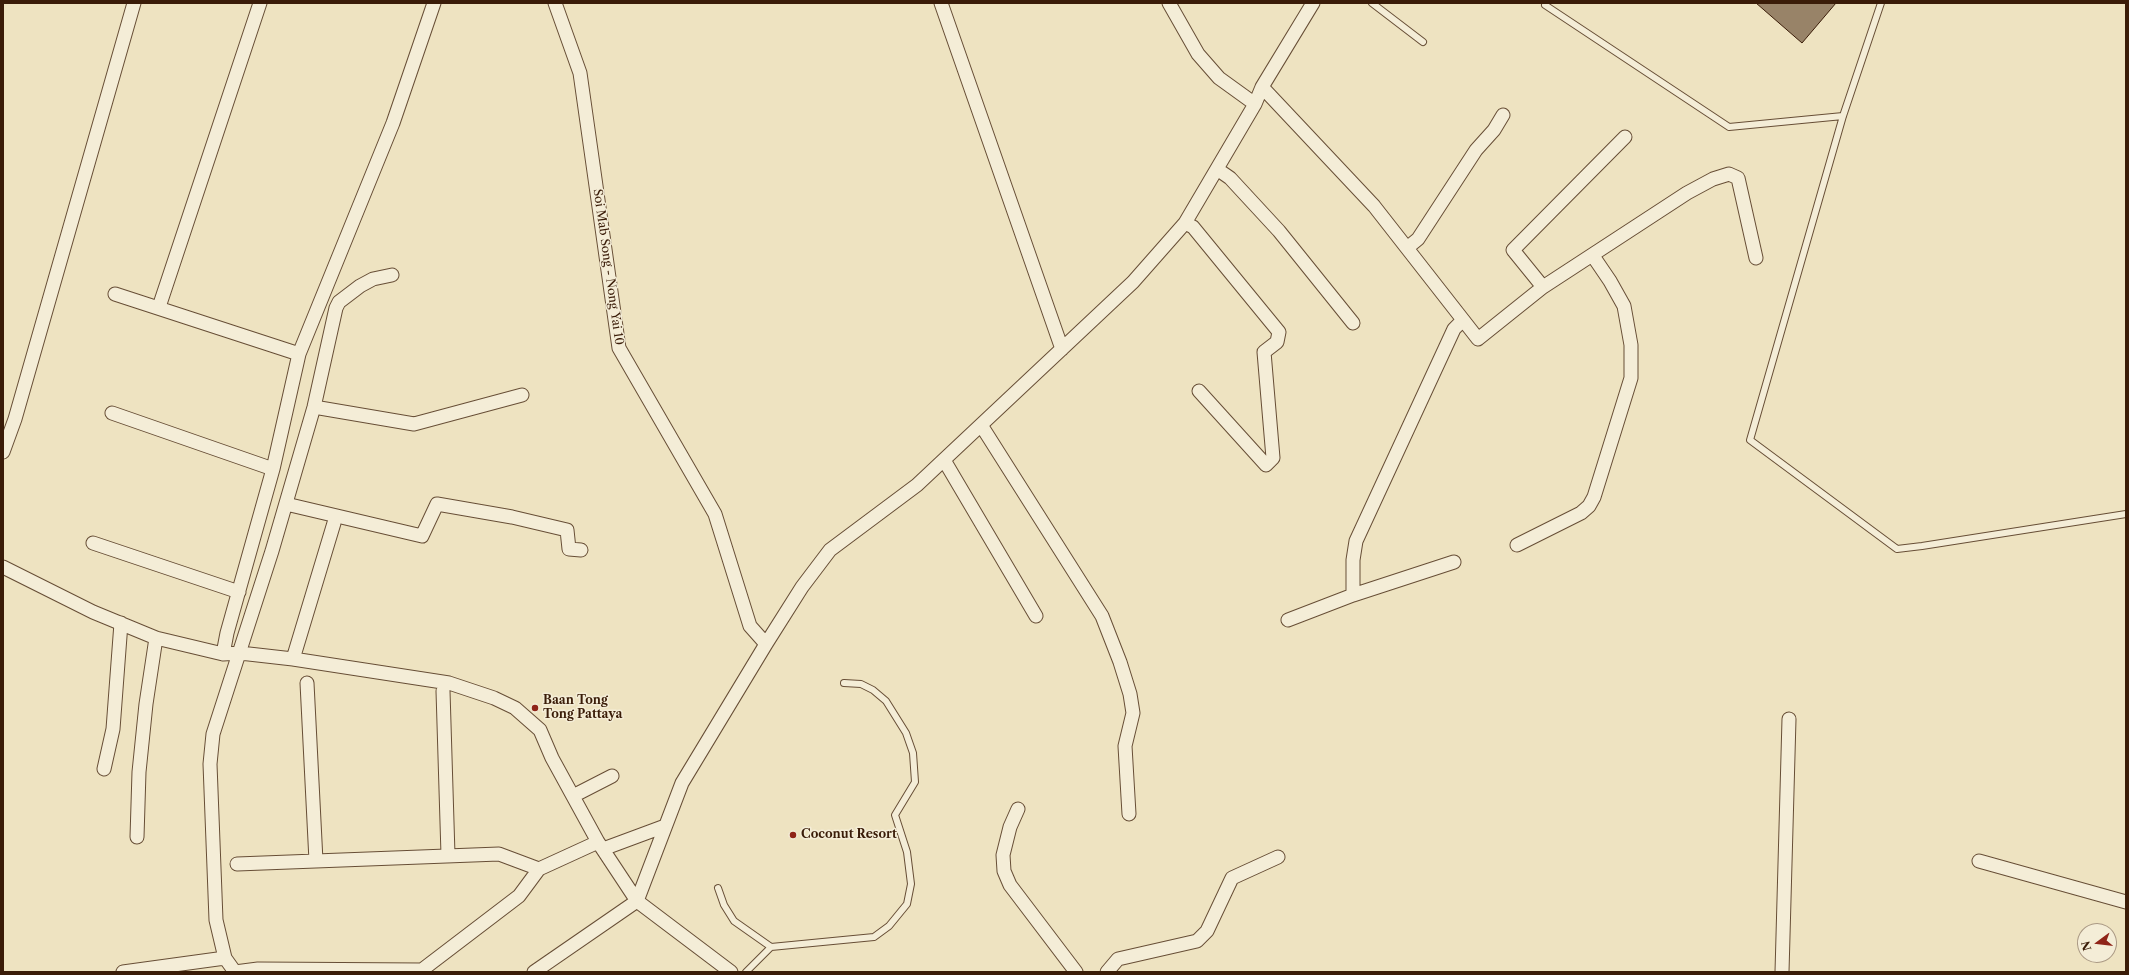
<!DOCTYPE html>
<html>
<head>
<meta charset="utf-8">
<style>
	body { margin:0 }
	#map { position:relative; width:2129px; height:975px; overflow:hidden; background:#eee3c1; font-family:"Libre Caslon Text",serif }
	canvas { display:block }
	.frame { position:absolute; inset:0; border:4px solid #3a1c08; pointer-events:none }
	.north { position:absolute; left:2077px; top:923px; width:40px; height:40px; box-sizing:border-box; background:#f4edd7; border:1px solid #aa9984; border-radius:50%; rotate:255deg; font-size:11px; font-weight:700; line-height:16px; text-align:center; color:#3a1c08 }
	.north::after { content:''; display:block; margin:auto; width:14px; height:18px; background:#8f2418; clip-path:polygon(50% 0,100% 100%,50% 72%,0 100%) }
</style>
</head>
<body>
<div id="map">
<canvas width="2129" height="975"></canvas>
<div class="frame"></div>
<div class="north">N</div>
</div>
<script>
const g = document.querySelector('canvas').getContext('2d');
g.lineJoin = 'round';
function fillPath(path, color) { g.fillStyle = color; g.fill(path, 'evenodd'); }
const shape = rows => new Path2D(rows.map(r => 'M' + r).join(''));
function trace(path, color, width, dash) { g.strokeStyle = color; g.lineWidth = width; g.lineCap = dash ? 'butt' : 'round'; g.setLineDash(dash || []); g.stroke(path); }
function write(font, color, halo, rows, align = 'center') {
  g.font = font + ' "Libre Caslon Text",serif'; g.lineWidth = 3; g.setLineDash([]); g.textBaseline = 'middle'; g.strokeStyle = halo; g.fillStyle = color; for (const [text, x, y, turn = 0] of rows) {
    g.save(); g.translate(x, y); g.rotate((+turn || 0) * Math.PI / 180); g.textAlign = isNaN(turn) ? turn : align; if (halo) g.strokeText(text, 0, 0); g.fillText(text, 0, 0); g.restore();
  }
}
const building = shape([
	[1756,3,1836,3,1802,43,1756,3]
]);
const service = shape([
	[1372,3,1423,42],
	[1546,3,1545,5,1729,127,1843,116],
	[1881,3,1843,116,1750,440,1897,549,1922,546,2126,514],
	[718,888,724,905,734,921,771,947],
	[746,972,771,947,874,937,889,926,907,904,911,884,907,852,895,815,915,782,913,753,906,733,886,701,873,690,861,684,844,683]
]);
const minor = shape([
	[555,3,580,73,619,348,715,514,750,626,766,644],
	[941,3,1062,349],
	[1169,3,1198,54,1219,78,1255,104],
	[1262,87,1374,206,1478,339,1543,287,1687,193,1713,179,1729,174,1738,178,1756,258],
	[1217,169,1230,178,1279,231,1353,323],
	[1185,223,1193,227,1279,332,1277,342,1264,352,1273,458,1266,465,1199,391],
	[1407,248,1418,239,1476,150,1494,130,1503,115],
	[1543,287,1513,250,1625,137],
	[115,294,299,354],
	[159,307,260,3],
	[314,407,414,424,522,395],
	[112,413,273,469],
	[981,425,1102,616,1120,662,1130,694,1133,713,1125,746,1129,814],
	[3,452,15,419,134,3],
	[944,460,1036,616],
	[286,504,422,536,437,504,512,517,567,530,569,549,581,550],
	[93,543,239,592],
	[1517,545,1581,513,1589,506,1594,497,1631,378,1631,345,1624,306,1610,281,1593,256],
	[3,567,93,612,156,638,223,654,240,653,293,659,449,683,494,698,515,708,540,730,552,758,598,842,637,901,731,972],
	[1353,595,1353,560,1356,541,1454,329,1463,320],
	[1288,620,1353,595,1454,562],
	[223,654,227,633,273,469,299,354,393,123,434,3],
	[293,659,334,523],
	[307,683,316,861],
	[443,691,448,855],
	[104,769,113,729,121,623],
	[573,796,612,776],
	[1018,809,1010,827,1003,855,1004,871,1010,885,1076,972],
	[137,837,139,772,146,704,156,638],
	[603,849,665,826],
	[1979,861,2126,902],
	[237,864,499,854,539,869],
	[123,972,225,958],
	[235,972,225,958,216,920,210,764,213,734,272,551,314,407,336,308,339,302,360,286,373,279,392,275],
	[235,972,258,969,422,970,519,896,539,869,598,842],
	[534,972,637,901,682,783,766,644,802,587,830,550,917,485,1133,282,1185,223,1255,104,1262,87,1313,3],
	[1107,972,1118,959,1197,941,1207,931,1232,878,1278,857],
	[1782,972,1789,719]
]);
const markers = [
	[535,708,4,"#8f2418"],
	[793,835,4,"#8f2418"]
];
const streetNames = [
	["Soi Mab Song - Nong Yai 10",608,267,82]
];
const poiNames = [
	["Baan Tong",543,701],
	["Tong Pattaya",543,715],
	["Coconut Resort",801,835]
];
fillPath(building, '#988368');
trace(building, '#3a1c08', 1);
trace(service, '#674e36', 8);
trace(minor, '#674e36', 15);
trace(service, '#f4edd7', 6);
trace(minor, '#f4edd7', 13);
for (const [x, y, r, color] of markers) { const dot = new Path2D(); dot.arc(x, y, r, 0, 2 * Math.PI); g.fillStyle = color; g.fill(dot); trace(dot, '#f4edd7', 1.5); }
write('12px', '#3a1c08', '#f4edd7', streetNames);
write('bold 12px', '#3a1c08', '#f4edd7', poiNames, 'left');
</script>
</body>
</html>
